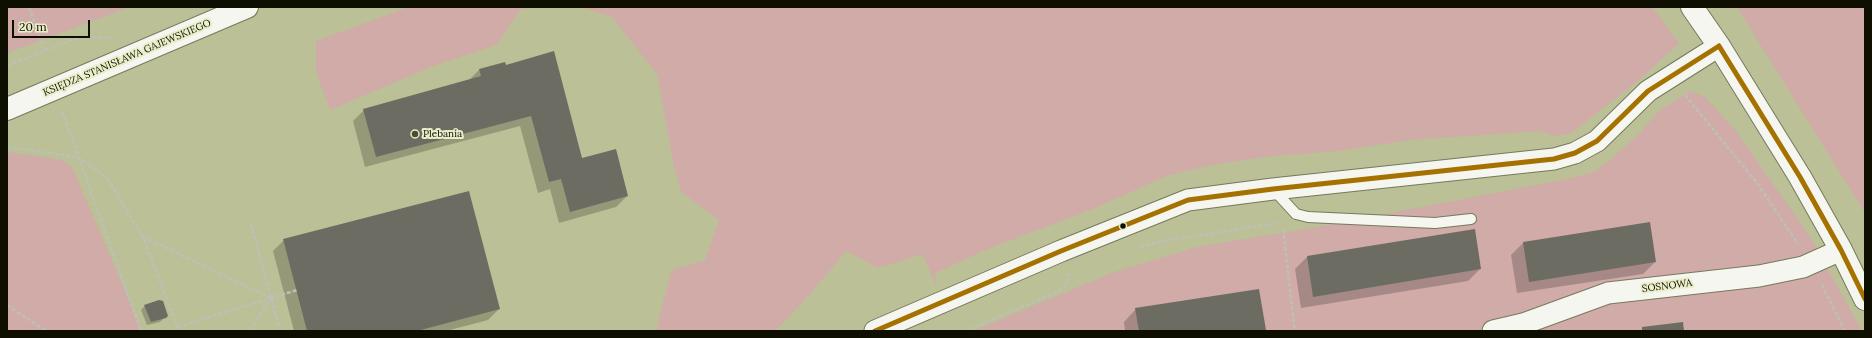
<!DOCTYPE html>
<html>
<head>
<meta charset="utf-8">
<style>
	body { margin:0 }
	#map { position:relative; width:1872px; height:338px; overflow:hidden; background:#bbc096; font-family:Lora,serif }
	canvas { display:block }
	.frame { position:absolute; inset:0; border:8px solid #0e0f00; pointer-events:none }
	.scale { position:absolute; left:12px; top:20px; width:78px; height:18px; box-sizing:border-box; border:2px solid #0e0f00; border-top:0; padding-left:5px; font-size:12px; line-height:14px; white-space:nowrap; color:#0e0f00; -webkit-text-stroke:3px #e9eec9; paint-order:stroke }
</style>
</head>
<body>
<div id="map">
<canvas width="1872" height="338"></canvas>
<div class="frame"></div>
<div class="scale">20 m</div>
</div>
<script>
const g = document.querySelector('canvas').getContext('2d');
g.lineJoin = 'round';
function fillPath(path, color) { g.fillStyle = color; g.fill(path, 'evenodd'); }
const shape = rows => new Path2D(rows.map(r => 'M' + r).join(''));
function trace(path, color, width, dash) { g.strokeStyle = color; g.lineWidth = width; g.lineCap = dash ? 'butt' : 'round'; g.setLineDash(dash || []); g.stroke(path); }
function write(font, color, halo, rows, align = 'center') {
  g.font = font + ' Lora,serif'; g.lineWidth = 4; g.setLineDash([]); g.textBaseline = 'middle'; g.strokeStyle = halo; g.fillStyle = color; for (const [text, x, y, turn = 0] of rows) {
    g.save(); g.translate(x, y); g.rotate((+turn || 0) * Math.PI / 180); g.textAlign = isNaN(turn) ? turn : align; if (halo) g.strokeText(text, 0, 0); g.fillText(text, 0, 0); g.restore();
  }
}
const green = shape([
	[7,7,130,7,7,53],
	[409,7,539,7,521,9,496,45,433,66,330,110,316,72,316,41],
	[581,7,1652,7,1679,43,1639,80,1570,134,1553,136,1540,131,1410,140,1338,151,1273,156,1217,164,1169,175,1093,209,990,248,935,273,937,287,922,254,878,268,846,251,811,293,775,331,657,331,659,317,672,270,705,260,719,220,681,192,674,166,657,74,612,17],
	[1737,7,1865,7,1865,213],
	[1690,91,1705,97,1736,131,1809,235,1862,331,973,331,1114,272,1197,247,1318,227,1567,179,1594,172,1610,160,1638,135,1660,110],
	[7,152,63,160,72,167,131,305,141,331,7,331]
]);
const shadow = shape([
	[506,66,581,160,627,196,616,207,559,223,550,189,538,193,520,126,365,167,353,121,364,110,469,80,479,70],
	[284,240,499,309,488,320,446,331,294,331,273,251],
	[1523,243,1655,262,1643,274,1517,293,1511,255],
	[1307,257,1480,269,1468,281,1301,308,1295,269],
	[145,306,167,315,160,322,147,325,141,310],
	[1136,309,1265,330,1263,331,1125,331,1124,322]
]);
const building = shape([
	[554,51,582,158,616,149,628,196,570,212,561,179,549,182,531,116,376,157,363,109,481,76,479,69,505,62,506,65],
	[469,191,500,309,417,331,307,331,283,239],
	[1650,222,1656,262,1529,282,1523,242],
	[1475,229,1481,269,1313,297,1307,256],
	[1259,289,1266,330,1139,331,1135,308],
	[159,300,163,301,168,316,166,318,151,322,144,305],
	[1683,322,1684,331,1642,331,1642,327]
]);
const path = shape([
	[29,7,45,51],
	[7,66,74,39,85,37,111,38],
	[1685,95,1757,183,1798,244],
	[62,111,141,331],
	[7,147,78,157,107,178,143,237,179,331],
	[251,224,280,331],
	[1283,229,1295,331],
	[143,237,271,298],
	[1140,247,1163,241,1278,223],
	[1822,285,1845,331],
	[7,305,46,331],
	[178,327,297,290],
	[250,331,271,298],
	[965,331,1057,292,1065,286,1070,273]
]);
const service = shape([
	[1273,189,1296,214,1308,217,1435,223,1471,219]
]);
const minor = shape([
	[875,331,1061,251,1188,200,1273,189,1554,159,1575,153,1597,141,1648,91,1719,46],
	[1493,331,1523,324,1608,293,1759,276,1803,267,1841,250]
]);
const tertiary = shape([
	[7,109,247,7]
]);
const secondary = shape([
	[1692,7,1719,46,1800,177,1841,250,1865,299]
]);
const bus1 = shape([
	[1719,46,1800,177,1841,250,1865,299],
	[875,331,1061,251,1188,200,1273,189,1554,159,1575,153,1597,141,1648,91,1719,46]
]);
const markers = [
	[415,134,4,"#4b4d34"],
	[1123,226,3.5,"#0e0f00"]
];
const streetNames = [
	["KSIĘDZA STANISŁAWA GAJEWSKIEGO",127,58,-23],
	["SOSNOWA",1667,286,-7]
];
const poiNames = [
	["Plebania",423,134]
];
fillPath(green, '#d0aba8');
fillPath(shadow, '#0003');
fillPath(building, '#6d6c63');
trace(service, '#76795b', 12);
trace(minor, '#76795b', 23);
trace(tertiary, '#76795b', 24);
trace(secondary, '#76795b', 24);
trace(path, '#bec0b5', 2.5, [4, 2]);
trace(service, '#f5f6ef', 10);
trace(minor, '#f5f6ef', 21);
trace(tertiary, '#f5f6ef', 22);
trace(secondary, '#f5f6ef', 22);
trace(bus1, '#a57100', 5);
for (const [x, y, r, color] of markers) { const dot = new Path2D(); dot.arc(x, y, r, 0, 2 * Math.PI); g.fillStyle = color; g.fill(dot); trace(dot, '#e9eec9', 1.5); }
write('10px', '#0e0f00', '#e9eec9', streetNames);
write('10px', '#0e0f00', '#e9eec9', poiNames, 'left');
</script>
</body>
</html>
